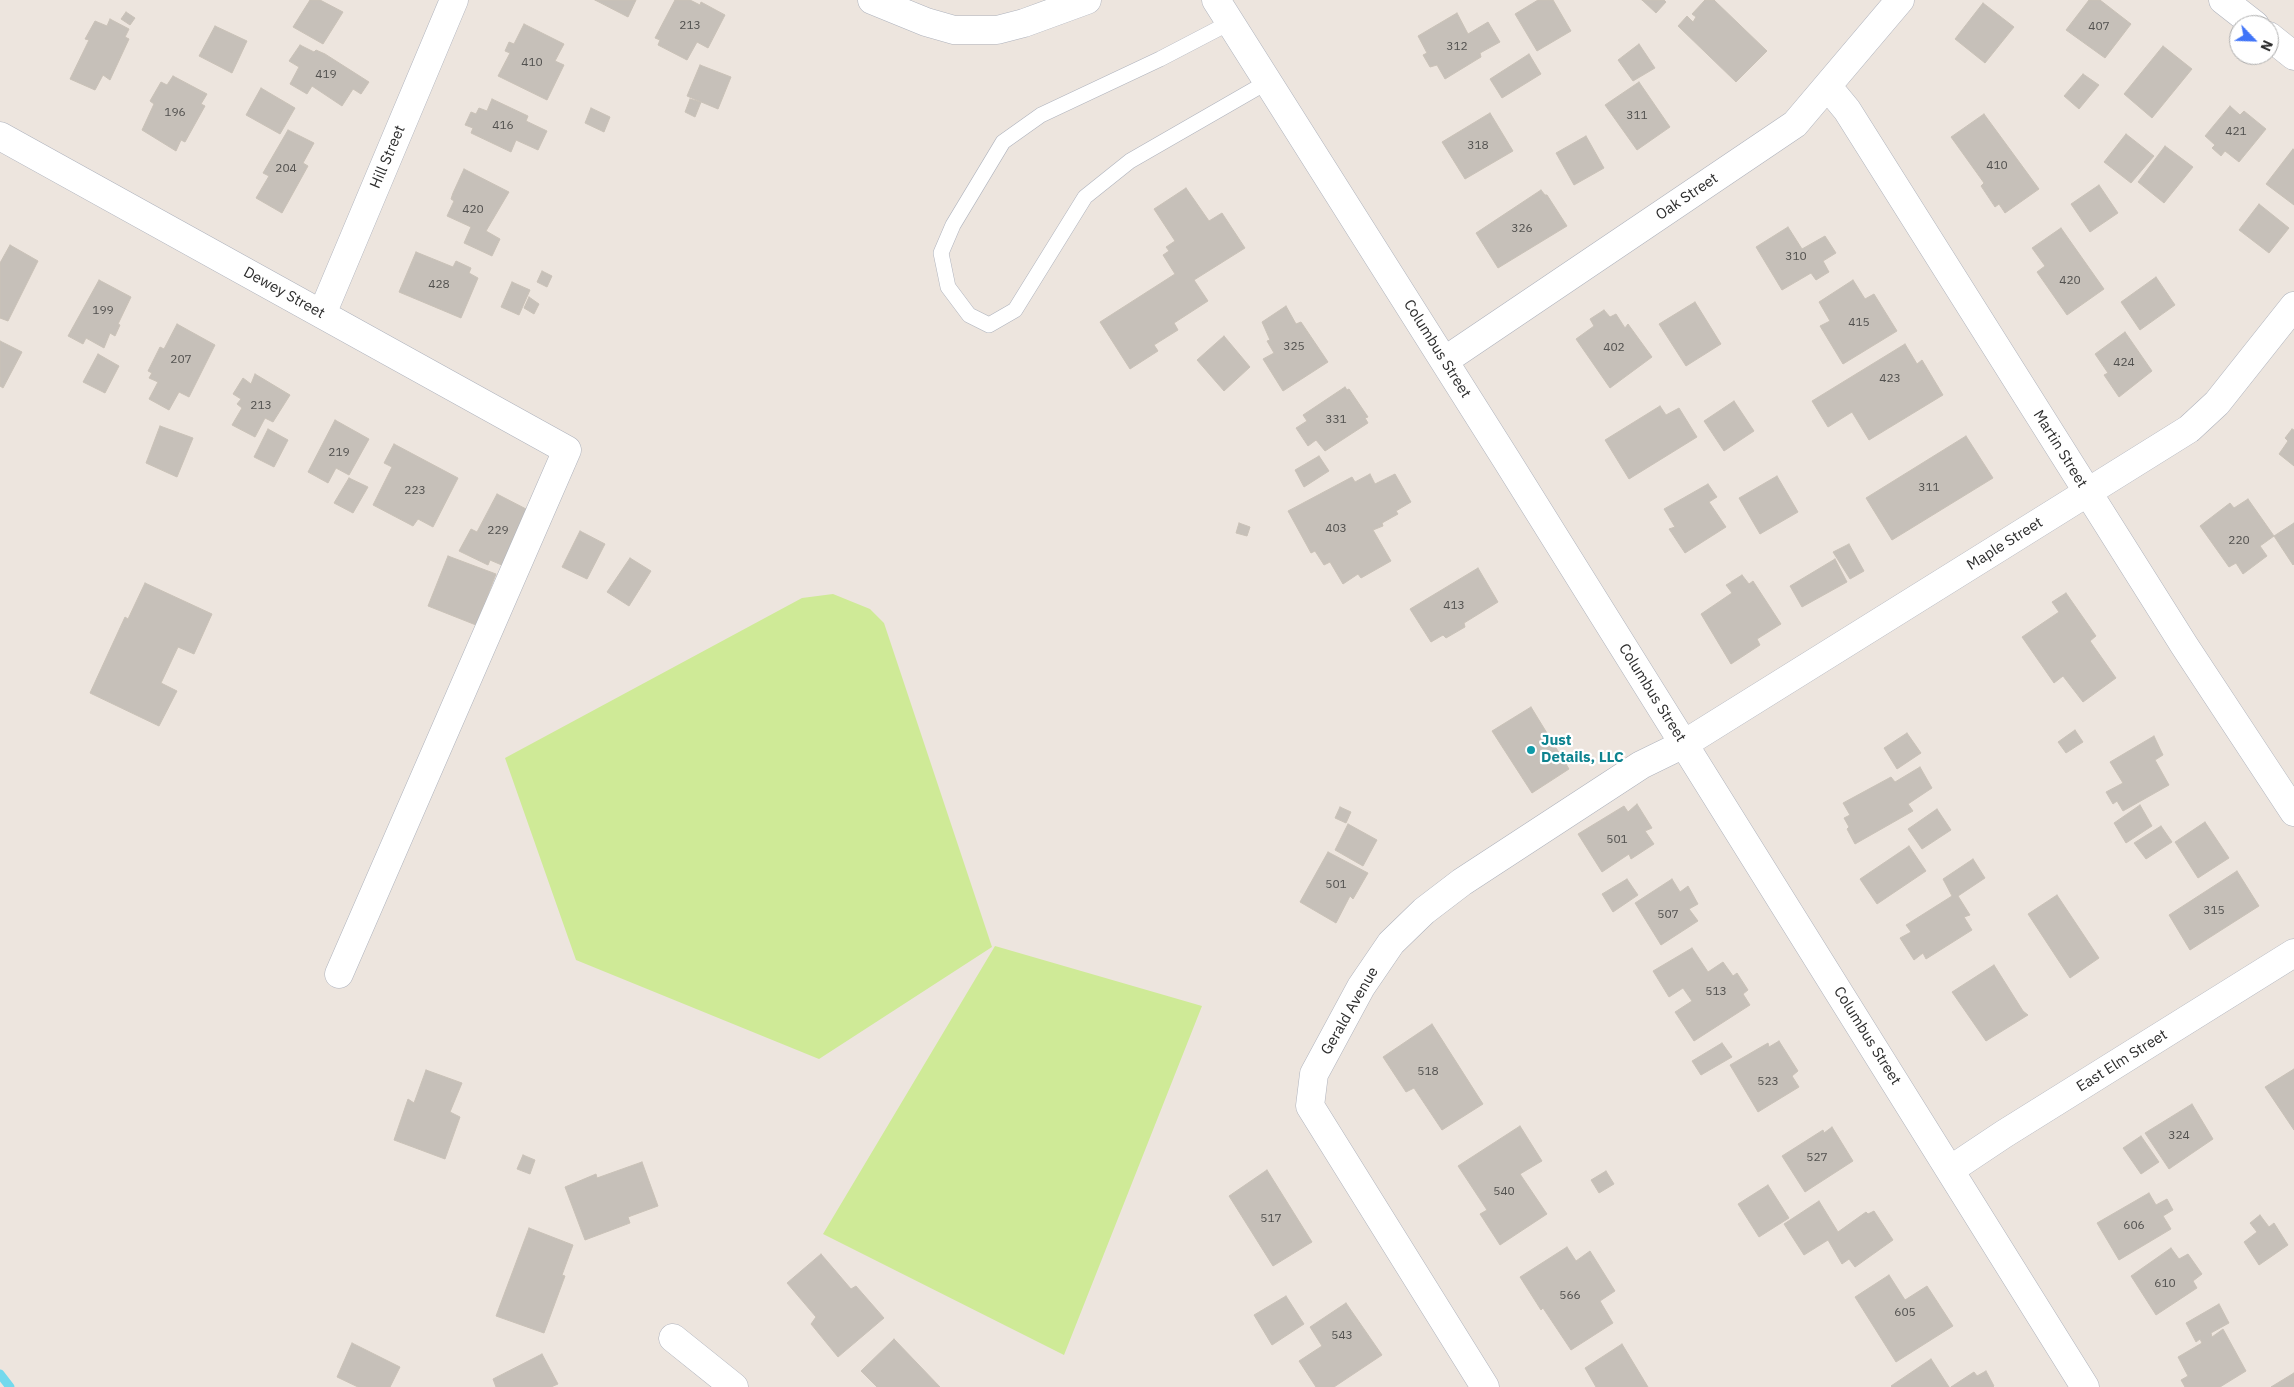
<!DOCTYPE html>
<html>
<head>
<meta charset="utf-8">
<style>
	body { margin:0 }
	#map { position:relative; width:2294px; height:1387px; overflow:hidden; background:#ede5de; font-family:"IBM Plex Sans",sans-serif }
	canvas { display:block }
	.north { position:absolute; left:2229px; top:15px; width:50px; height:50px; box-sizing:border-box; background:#fff; border:1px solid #ababab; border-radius:50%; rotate:114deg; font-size:14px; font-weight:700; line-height:20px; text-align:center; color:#2c2c2c }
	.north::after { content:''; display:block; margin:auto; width:18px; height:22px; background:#4074f8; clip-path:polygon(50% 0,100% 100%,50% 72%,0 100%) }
</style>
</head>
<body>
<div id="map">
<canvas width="2294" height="1387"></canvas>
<div class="north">N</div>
</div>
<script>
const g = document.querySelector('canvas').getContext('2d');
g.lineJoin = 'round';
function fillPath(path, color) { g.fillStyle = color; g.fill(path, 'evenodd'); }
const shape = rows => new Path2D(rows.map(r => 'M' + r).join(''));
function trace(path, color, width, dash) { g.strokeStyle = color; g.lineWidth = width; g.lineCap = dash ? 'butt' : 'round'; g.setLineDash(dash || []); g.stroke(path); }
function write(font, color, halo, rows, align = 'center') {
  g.font = font + ' "IBM Plex Sans",sans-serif'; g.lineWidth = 4.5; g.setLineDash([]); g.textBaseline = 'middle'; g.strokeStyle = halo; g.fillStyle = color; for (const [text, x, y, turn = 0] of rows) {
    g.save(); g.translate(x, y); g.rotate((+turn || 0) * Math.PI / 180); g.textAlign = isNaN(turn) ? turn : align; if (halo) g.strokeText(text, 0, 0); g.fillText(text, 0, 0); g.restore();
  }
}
const pitch = shape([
	[833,594,870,609,884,623,992,947,819,1059,576,960,505,758,802,598],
	[995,946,1202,1006,1064,1355,823,1234]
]);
const stream = shape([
	[0,1374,10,1387]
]);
const building = shape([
	[310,0,320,0,343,12,323,44,293,27,310,0],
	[595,0,636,0,628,17,595,0],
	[675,0,690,0,700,5,701,2,725,15,708,48,697,42,687,60,658,45,660,40,655,38,675,0],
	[1538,0,1553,0,1571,31,1537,51,1515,14,1538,0],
	[1642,0,1664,0,1666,2,1656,13,1642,0],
	[1705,0,1714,0,1767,51,1736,82,1678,26,1687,16,1693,22,1696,17,1692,14,1705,0],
	[2089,0,2100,0,2131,24,2105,58,2066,30,2089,0],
	[1983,3,2014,27,1985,63,1955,39,1983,3],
	[126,12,135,18,130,25,121,19,126,12],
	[1457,13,1468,34,1488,22,1500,42,1480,53,1481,57,1445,79,1437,65,1430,67,1423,55,1427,53,1418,36,1457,13],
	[110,19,129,29,125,37,129,39,110,80,103,75,95,90,70,79,89,40,85,39,95,21,107,26,110,19],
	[524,24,564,44,555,61,564,65,547,100,498,76,510,53,505,51,509,42,514,44,524,24],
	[215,26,247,41,232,73,199,56,215,26],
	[1639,44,1655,68,1633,81,1618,60,1639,44],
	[300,45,314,52,316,50,325,54,369,82,361,94,353,89,342,106,312,86,307,94,290,84,299,67,289,61,300,45],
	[2163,46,2192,69,2152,118,2124,94,2163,46],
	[1529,54,1541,74,1502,98,1490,79,1529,54],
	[700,65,731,77,718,109,687,96,700,65],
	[2083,74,2099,85,2079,109,2064,96,2083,74],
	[173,76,207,94,201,104,205,106,185,142,181,140,176,151,142,130,154,104,150,101,161,82,167,85,173,76],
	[1639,82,1670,127,1637,150,1605,105,1639,82],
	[261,88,295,108,280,134,246,115,261,88],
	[492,99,528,116,526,121,547,131,538,150,516,140,511,152,471,133,473,128,465,125,471,112,476,114,479,108,487,111,492,99],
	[690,99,701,102,695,117,685,112,690,99],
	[2230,106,2240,115,2244,111,2266,129,2239,162,2225,151,2221,156,2212,148,2215,145,2205,136,2230,106],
	[591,108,610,117,604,132,585,123,591,108],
	[1490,113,1513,151,1465,179,1442,142,1490,113],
	[1984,114,2039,189,2005,213,1999,204,1995,207,1981,186,1984,183,1951,137,1984,114],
	[288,130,314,143,303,163,308,166,282,213,256,198,269,176,263,173,288,130],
	[2126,134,2154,156,2131,183,2104,162,2126,134],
	[1586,136,1604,168,1574,185,1556,153,1586,136],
	[2165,146,2193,167,2164,203,2138,182,2165,146],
	[2293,149,2294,150,2294,205,2266,184,2293,149],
	[464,169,509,192,486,231,500,239,492,256,464,243,471,227,447,216,454,201,451,199,453,193,464,169],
	[2099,185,2118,213,2090,232,2071,204,2099,185],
	[1186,188,1209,221,1222,213,1245,248,1194,280,1208,301,1174,323,1178,330,1154,345,1158,351,1130,369,1100,322,1175,274,1163,255,1169,251,1166,247,1175,241,1154,209,1186,188],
	[1541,190,1545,195,1547,195,1567,226,1498,268,1476,233,1541,190],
	[2259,204,2289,228,2269,253,2239,230,2259,204],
	[1788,227,1802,249,1825,236,1836,253,1823,261,1829,272,1816,280,1811,273,1782,290,1756,247,1788,227],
	[2061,228,2104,289,2067,315,2037,272,2045,266,2032,248,2061,228],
	[10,245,38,261,8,321,0,318,0,263,10,245],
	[416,252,453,267,456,261,471,268,469,273,478,278,461,318,399,292,416,252],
	[542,271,552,276,547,287,537,282,542,271],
	[2156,277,2175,305,2140,330,2121,302,2156,277],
	[99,280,131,297,118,324,120,325,115,336,110,333,104,348,86,338,83,344,68,336,99,280],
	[1853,280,1865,299,1874,294,1897,331,1843,364,1820,326,1830,321,1819,302,1853,280],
	[512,282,530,290,519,315,501,307,512,282],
	[529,297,539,304,534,314,524,308,529,297],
	[1695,302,1721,344,1686,366,1659,324,1695,302],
	[1286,306,1296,324,1301,322,1328,362,1283,391,1263,359,1274,353,1267,341,1270,340,1262,322,1286,306],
	[1604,310,1610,317,1616,314,1625,328,1628,324,1652,357,1610,388,1576,339,1594,326,1590,319,1604,310],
	[177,324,215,345,189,397,179,392,169,410,149,399,158,382,149,378,152,373,148,371,160,347,164,349,177,324],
	[2125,332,2152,371,2119,397,2104,375,2108,373,2095,354,2125,332],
	[1224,336,1250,367,1224,391,1197,360,1224,336],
	[0,341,22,352,3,388,0,386,0,341],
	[1905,344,1917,364,1922,360,1943,395,1869,440,1852,412,1828,427,1812,401,1905,344],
	[98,354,119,366,105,393,83,382,98,354],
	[255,374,290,395,273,422,265,418,255,437,232,425,242,408,237,404,241,399,233,394,243,378,251,384,255,374],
	[1345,387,1347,390,1349,389,1368,417,1365,418,1368,423,1325,451,1316,440,1308,446,1296,428,1307,421,1303,415,1345,387],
	[1734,401,1754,431,1724,451,1704,421,1734,401],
	[1660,406,1666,415,1679,408,1697,437,1629,479,1605,440,1660,406],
	[335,420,369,439,349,475,336,468,328,483,308,472,335,420],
	[160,426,193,438,177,477,146,463,160,426],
	[268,429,288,440,274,467,254,457,268,429],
	[2292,429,2294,430,2294,466,2279,454,2288,441,2285,438,2292,429],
	[1966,436,1993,478,1892,540,1866,498,1966,436],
	[394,444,458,478,433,527,418,519,413,526,373,505,392,467,384,463,394,444],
	[1319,456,1329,471,1304,487,1295,470,1319,456],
	[1370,474,1375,484,1395,474,1411,502,1396,511,1398,514,1382,523,1383,526,1373,530,1391,561,1361,578,1358,574,1343,584,1330,562,1324,565,1315,551,1311,553,1288,511,1352,477,1355,482,1370,474],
	[1777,476,1798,512,1760,534,1739,498,1777,476],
	[349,478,368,487,353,513,334,503,349,478],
	[1708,484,1717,497,1709,502,1726,527,1685,553,1669,529,1675,527,1664,509,1708,484],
	[497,494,528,510,504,566,490,560,488,565,459,551,471,529,477,532,497,494],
	[2248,499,2274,536,2260,546,2267,556,2243,574,2236,563,2229,567,2200,526,2230,503,2234,508,2248,499],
	[1239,523,1250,527,1247,536,1236,533,1239,523],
	[2294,523,2294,564,2293,565,2274,536,2294,523],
	[580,531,605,544,587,579,562,567,580,531],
	[1849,544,1864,571,1850,579,1833,552,1849,544],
	[448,556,496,574,476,625,428,606,448,556],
	[630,558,651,571,629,606,607,592,630,558],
	[1835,559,1847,582,1802,607,1790,586,1835,559],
	[1478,568,1498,602,1464,623,1465,627,1446,638,1443,635,1431,642,1410,609,1478,568],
	[1742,575,1749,584,1753,581,1781,624,1757,639,1760,645,1731,664,1701,614,1732,593,1726,585,1742,575],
	[145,583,212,614,194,654,178,647,161,683,177,691,159,726,90,693,125,617,128,619,145,583],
	[2066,593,2096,636,2090,641,2116,678,2083,702,2063,676,2054,683,2022,637,2059,612,2052,602,2066,593],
	[1531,707,1569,769,1532,793,1492,731,1531,707],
	[2075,730,2083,742,2066,753,2058,742,2075,730],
	[1907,733,1921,753,1897,769,1884,748,1907,733],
	[2154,736,2163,755,2155,760,2169,785,2123,811,2117,801,2113,804,2106,792,2123,783,2110,762,2154,736],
	[1920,767,1932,788,1908,804,1913,811,1855,844,1847,829,1849,827,1844,818,1850,815,1843,803,1891,777,1895,782,1920,767],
	[1637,804,1652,828,1645,831,1654,844,1631,859,1629,854,1602,872,1578,834,1624,806,1628,812,1637,804],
	[2140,805,2152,826,2126,843,2114,823,2140,805],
	[1340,807,1351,812,1346,823,1335,818,1340,807],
	[1937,809,1951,830,1922,849,1908,829,1937,809],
	[2205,822,2229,858,2198,878,2175,842,2205,822],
	[1348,824,1377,840,1363,866,1335,850,1348,824],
	[2161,826,2172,842,2146,859,2134,843,2161,826],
	[1909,846,1926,871,1877,904,1860,879,1909,846],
	[1328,852,1368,873,1353,899,1350,896,1336,923,1300,902,1328,852],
	[1973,859,1985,878,1958,896,1970,915,1964,917,1972,930,1926,959,1923,953,1914,960,1900,938,1911,932,1906,925,1952,896,1943,879,1973,859],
	[2237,871,2259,906,2190,950,2169,915,2237,871],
	[1627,879,1638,895,1613,912,1602,894,1627,879],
	[1672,879,1680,892,1688,886,1698,904,1689,909,1698,921,1661,945,1635,903,1672,879],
	[2057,895,2099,958,2070,978,2028,914,2057,895],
	[1692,948,1708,972,1723,962,1733,976,1737,973,1748,990,1743,994,1750,1005,1694,1041,1675,1012,1692,1001,1683,988,1669,997,1653,971,1692,948],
	[1994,965,2023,1011,2028,1015,1986,1041,1952,992,1994,965],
	[1432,1024,1483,1104,1442,1130,1414,1088,1406,1092,1383,1057,1432,1024],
	[1779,1041,1798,1071,1792,1076,1799,1087,1758,1112,1730,1065,1768,1043,1769,1047,1779,1041],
	[1722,1043,1732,1057,1701,1075,1692,1061,1722,1043],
	[2294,1069,2294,1130,2265,1087,2294,1069],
	[426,1070,462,1083,450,1112,460,1117,445,1159,394,1140,408,1099,414,1103,426,1070],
	[2192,1104,2213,1139,2169,1169,2145,1133,2192,1104],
	[1520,1126,1542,1161,1520,1174,1547,1214,1500,1245,1480,1214,1487,1210,1458,1166,1520,1126],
	[1832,1127,1853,1161,1805,1192,1782,1156,1823,1130,1824,1133,1832,1127],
	[2141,1136,2159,1162,2141,1174,2123,1148,2141,1136],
	[523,1155,535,1160,530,1174,517,1169,523,1155],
	[642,1162,658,1206,628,1217,630,1223,585,1240,565,1187,596,1174,597,1178,642,1162],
	[1267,1170,1312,1242,1273,1266,1229,1196,1267,1170],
	[1606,1171,1614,1184,1599,1193,1591,1180,1606,1171],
	[1768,1185,1789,1218,1759,1237,1738,1204,1768,1185],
	[2149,1193,2156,1205,2167,1199,2173,1210,2163,1216,2171,1229,2119,1260,2097,1223,2149,1193],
	[1819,1201,1838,1232,1866,1212,1868,1214,1874,1211,1893,1240,1855,1267,1849,1259,1842,1264,1828,1240,1804,1255,1784,1224,1819,1201],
	[2260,1215,2269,1227,2274,1223,2288,1245,2259,1265,2244,1242,2257,1232,2250,1223,2260,1215],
	[529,1228,573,1245,562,1275,565,1276,544,1333,496,1316,529,1228],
	[1567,1247,1576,1261,1590,1251,1615,1291,1600,1301,1613,1323,1571,1350,1543,1308,1541,1310,1520,1277,1567,1247],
	[2171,1248,2179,1259,2188,1254,2202,1274,2193,1281,2197,1288,2156,1315,2131,1276,2171,1248],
	[821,1254,851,1289,856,1286,884,1318,838,1357,811,1324,816,1317,787,1283,821,1254],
	[1889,1275,1905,1300,1927,1286,1953,1326,1896,1362,1855,1297,1889,1275],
	[1286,1296,1304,1324,1272,1345,1254,1315,1286,1296],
	[1346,1303,1382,1355,1334,1387,1316,1387,1299,1361,1322,1346,1310,1327,1346,1303],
	[2219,1304,2229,1323,2211,1333,2212,1337,2223,1329,2246,1371,2220,1387,2185,1387,2181,1380,2188,1376,2178,1357,2202,1343,2200,1339,2196,1342,2186,1323,2219,1304],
	[894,1339,940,1387,877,1387,861,1371,894,1339],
	[352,1343,400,1367,390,1387,358,1387,337,1377,352,1343],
	[1622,1344,1648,1387,1596,1387,1585,1368,1622,1344],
	[542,1354,558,1384,551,1387,496,1387,493,1379,542,1354],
	[1931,1359,1949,1387,1892,1387,1891,1386,1931,1359],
	[1986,1371,1994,1386,1993,1387,1951,1387,1974,1372,1977,1376,1986,1371],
	[2294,1373,2294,1387,2271,1387,2294,1373]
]);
const lane = shape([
	[1231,22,1160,59,1041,115,1003,142,953,225,941,253,948,287,969,315,989,325,1015,310,1085,197,1130,161,1269,81]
]);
const street = shape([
	[872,0,926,22,954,30,997,30,1024,23,1087,0],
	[1216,0,1506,459,2085,1387],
	[2223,0,2255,25],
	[2269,36,2294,56],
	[1828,87,1847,110,2184,645,2294,812],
	[0,136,567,450,339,974],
	[322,314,454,0],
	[1444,361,1795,124,1900,0],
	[1950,1170,2004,1134,2294,953],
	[673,1338,734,1387],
	[1485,1387,1310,1106,1314,1074,1361,987,1391,943,1424,911,1462,882,1641,765,1684,744,2189,429,2217,403,2294,306]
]);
const markers = [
	[1531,750,5,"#0f9aa8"]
];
const numberNames = [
	["213",690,26],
	["407",2099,27],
	["312",1457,47],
	["410",532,63],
	["419",326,75],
	["196",175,113],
	["311",1637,116],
	["416",503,126],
	["421",2236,132],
	["318",1478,146],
	["410",1997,166],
	["204",286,169],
	["420",473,210],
	["326",1522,229],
	["310",1796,257],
	["420",2070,281],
	["428",439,285],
	["199",103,311],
	["415",1859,323],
	["325",1294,347],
	["402",1614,348],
	["207",181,360],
	["424",2124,363],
	["423",1890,379],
	["213",261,406],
	["331",1336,420],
	["219",339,453],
	["311",1929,488],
	["223",415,491],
	["403",1336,529],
	["229",498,531],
	["220",2239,541],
	["413",1454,606],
	["501",1617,840],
	["501",1336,885],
	["315",2214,911],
	["507",1668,915],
	["513",1716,992],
	["518",1428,1072],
	["523",1768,1082],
	["324",2179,1136],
	["527",1817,1158],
	["540",1504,1192],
	["517",1271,1219],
	["606",2134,1226],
	["610",2165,1284],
	["566",1570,1296],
	["605",1905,1313],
	["543",1342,1336]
];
const streetNames = [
	["Hill Street",388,157,-67],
	["Oak Street",1687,197,-34],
	["Dewey Street",284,293,29],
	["Columbus Street",1437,349,58],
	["Martin Street",2060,449,58],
	["Maple Street",2005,544,-32],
	["Columbus Street",1652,693,58],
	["Gerald Avenue",1350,1011,-60],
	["Columbus Street",1867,1036,58],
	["East Elm Street",2122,1061,-32]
];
const cultureNames = [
	["Just",1541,741],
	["Details, LLC",1541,758]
];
fillPath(pitch, '#cfea97');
trace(stream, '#73d9ed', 9);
fillPath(building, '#c6c0b9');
trace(building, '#c9c1b7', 1);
trace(lane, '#aeb2bc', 16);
trace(street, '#aeb2bc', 29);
trace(lane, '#fff', 15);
trace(street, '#fff', 28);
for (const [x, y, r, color] of markers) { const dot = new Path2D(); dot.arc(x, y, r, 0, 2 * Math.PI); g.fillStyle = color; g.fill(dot); trace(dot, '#fff', 2); }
write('12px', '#52514f', null, numberNames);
write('15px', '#2c2c2c', '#fff', streetNames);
write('bold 15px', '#0d838f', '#fff', cultureNames, 'left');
</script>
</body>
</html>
